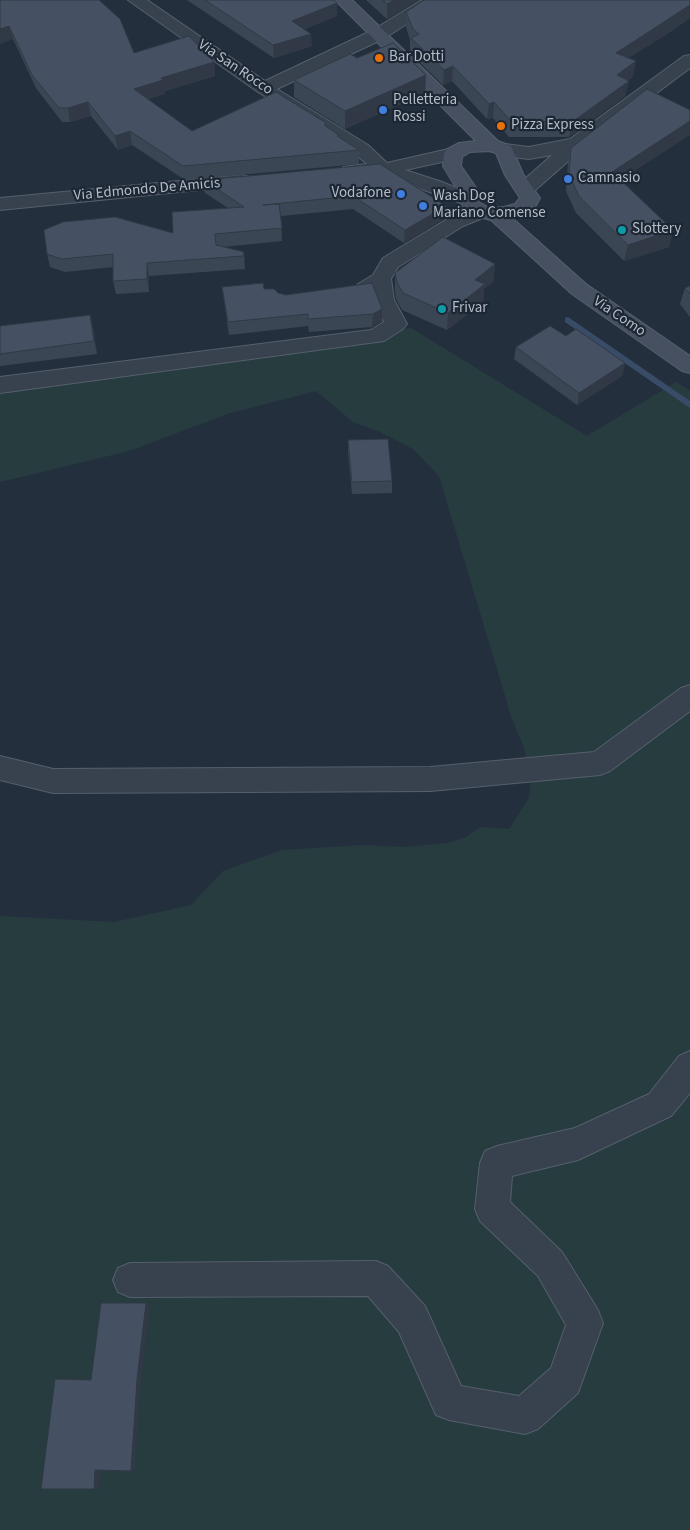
<!DOCTYPE html>
<html>
<head>
<meta charset="utf-8">
<style>
	body { margin:0 }
	canvas { display:block; background:#242f3e }
</style>
</head>
<body>
<canvas width="690" height="1530"></canvas>
<script>
const g = document.querySelector('canvas').getContext('2d');
g.lineJoin = 'round';
function fillPath(path, color) { g.fillStyle = color; g.fill(path, 'evenodd'); }
const shape = rows => new Path2D(rows.map(r => 'M' + r).join(''));
function trace(path, color, width, dash) { g.strokeStyle = color; g.lineWidth = width; g.lineCap = dash ? 'butt' : 'round'; g.setLineDash(dash || []); g.stroke(path); }
function write(font, color, halo, rows, align = 'center') {
  g.font = font + ' "Source Sans 3",sans-serif'; g.lineWidth = 4.5; g.setLineDash([]); g.textBaseline = 'middle'; g.strokeStyle = halo; g.fillStyle = color; for (const [text, x, y, turn = 0] of rows) {
    g.save(); g.translate(x, y); g.rotate((+turn || 0) * Math.PI / 180); g.textAlign = isNaN(turn) ? turn : align; if (halo) g.strokeText(text, 0, 0); g.fillText(text, 0, 0); g.restore();
  }
}
const green = shape([
	[411,328,587,436,676,382,690,391,690,1530,0,1530,0,916,114,922,191,905,223,871,282,850,364,845,404,847,448,843,466,837,481,827,509,829,529,798,531,779,524,748,512,719,439,476,413,449,380,432,353,422,316,391,230,413,129,451,0,482,0,387,98,371]
]);
const stream = shape([
	[568,317,690,401,690,408,565,322,565,318,568,317]
]);
const minor = shape([
	[128,0,147,0,265,81,373,30,422,0,441,0,439,3,385,38,277,89,368,145,387,163,453,148,460,150,462,154,460,158,405,170,442,182,476,196,479,200,476,204,469,206,382,175,350,177,343,175,341,171,343,167,367,164,354,153,258,92,128,0],
	[690,55,690,68,583,148,532,193,525,195,518,193,515,189,518,185,552,155,529,159,504,156,497,154,495,150,497,146,504,144,529,147,570,139,684,56,690,55],
	[242,175,249,177,252,181,249,185,0,210,0,198,242,175],
	[481,206,488,208,491,212,488,216,463,226,398,267,391,279,394,300,407,324,403,329,384,341,0,393,0,377,371,330,384,322,374,300,373,293,365,296,358,294,355,289,358,284,373,275,383,258,449,218,481,206],
	[690,685,690,711,610,771,600,775,430,791,53,793,0,780,0,756,53,769,430,767,594,752,681,688,690,685],
	[690,1051,690,1093,671,1116,578,1160,512,1176,510,1202,562,1252,598,1310,603,1323,578,1393,538,1429,525,1434,449,1420,436,1415,399,1332,368,1296,130,1297,118,1292,113,1280,118,1268,130,1263,376,1261,388,1266,425,1306,461,1386,519,1396,551,1368,566,1325,538,1276,480,1221,475,1209,480,1163,485,1151,497,1146,575,1128,649,1094,679,1056,690,1051]
]);
const secondary = shape([
	[335,0,352,0,498,141,511,146,523,174,540,198,535,207,529,212,512,218,586,284,690,356,690,373,682,371,572,294,491,220,474,216,463,209,460,205,457,189,443,166,444,154,446,150,459,143,476,141,335,0],
	[489,151,496,153,505,175,520,198,515,204,504,207,489,208,479,202,477,189,461,166,462,157,470,152,489,151]
]);
const wall = shape([
	[0,0,134,53,214,62,215,76,165,91,165,94,148,99,192,131,326,126,339,135,339,137,359,150,359,164,185,180,132,145,118,150,91,116,70,122,62,122,36,88,13,39],
	[187,0,334,0,337,16,305,29,312,46,274,58],
	[366,0,418,0,387,19],
	[690,0,690,18,667,34,628,58,633,77,628,80,629,81,625,96,569,137,509,137,493,118,487,119,452,81,443,85,410,53,410,40,406,27,406,12],
	[357,58,426,75,425,93,345,129,294,97,294,80],
	[571,148,621,180,673,230,669,247,624,261,576,213,566,191,568,164],
	[204,180,446,206,445,218,404,243,353,209,281,216,282,241,223,247,244,252,245,269,149,276,149,292,116,294,113,281,113,267,65,272,50,267,47,254,173,233,228,208,205,193],
	[495,264,493,282,484,289,483,302,447,330,402,310,396,299,395,291,395,273],
	[690,286,690,317,680,304,685,288],
	[222,287,264,289,286,295,382,309,382,321,372,327,309,332,308,326,229,335],
	[0,326,93,327,97,354,0,366],
	[566,336,625,363,622,376,577,405,514,359,516,347],
	[348,440,392,481,392,493,352,494,348,452]
]);
const shadedWall = shape([
	[394,0,418,0,387,19,387,4],
	[337,3,337,16,293,34,292,21],
	[690,5,690,18,667,34,613,68,616,53],
	[9,26,13,39,0,44,0,29],
	[311,34,312,46,274,58,273,45],
	[636,61,633,77,614,90,617,75],
	[214,62,215,76,165,91,165,94,136,103,134,89,161,78],
	[453,66,452,81,443,85,444,70],
	[426,75,425,93,345,129,345,111],
	[629,81,625,96,569,137,572,122],
	[88,102,91,116,70,122,68,108],
	[494,102,493,118,487,119,489,104],
	[690,121,690,135,608,188,612,172],
	[130,131,132,145,118,150,115,136],
	[446,206,445,218,404,243,405,230],
	[673,230,669,247,624,261,628,245],
	[147,263,149,276,149,292,147,279],
	[495,264,493,282,484,289,483,302,447,330,448,313,475,280],
	[382,309,382,321,372,327,373,314],
	[90,315,93,327,97,354,94,341],
	[625,363,622,376,577,405,579,393],
	[146,1303,150,1306,141,1382,135,1470,131,1471,137,1380],
	[100,1469,99,1489,94,1489,95,1470]
]);
const building = shape([
	[0,0,99,0,120,19,134,53,189,36,214,62,161,78,163,80,134,89,192,131,276,92,326,123,324,125,339,135,337,136,359,150,183,166,130,131,115,136,88,102,68,108,59,108,32,75,9,26,0,29,0,0],
	[205,0,334,0,337,3,292,21,311,34,273,45,205,0],
	[383,0,394,0,387,4,383,0],
	[424,0,690,0,690,5,670,18,616,53,636,61,617,75,629,81,572,122,511,121,494,102,489,104,453,66,444,70,411,38,419,34,413,29,406,12,424,0],
	[393,43,426,75,345,111,294,80,350,54,357,58,393,43],
	[647,89,690,110,690,121,612,172,673,230,628,245,579,196,569,175,571,148,647,89],
	[380,164,446,206,405,230,353,196,263,205,279,204,282,228,215,234,216,245,244,252,243,256,147,263,147,279,113,281,113,254,62,259,47,254,44,230,63,222,115,217,173,233,172,212,244,207,204,180,380,164],
	[443,237,495,264,475,280,485,284,448,313,403,293,397,282,395,273,443,237],
	[263,283,264,289,274,289,278,293,286,295,372,283,382,309,373,314,308,319,308,314,228,322,222,287,263,283],
	[690,286,690,294,685,288,690,286],
	[90,315,94,341,0,354,0,326,90,315],
	[550,326,566,336,576,329,625,363,579,393,516,347,550,326],
	[388,439,392,481,352,482,348,440,388,439],
	[101,1303,146,1303,137,1380,131,1471,95,1470,94,1489,41,1489,55,1379,91,1380,101,1303]
]);
const markers = [
	[379,58,5,"#e8710a"],
	[383,110,5,"#3f7fe0"],
	[501,126,5,"#e8710a"],
	[568,179,5,"#3f7fe0"],
	[401,194,5,"#3f7fe0"],
	[423,206,5,"#3f7fe0"],
	[622,230,5,"#0f9aa8"],
	[442,309,5,"#0f9aa8"]
];
const farPoinames = [
	["Bar Dotti",389,58],
	["Pelletteria",393,101],
	["Rossi",393,118],
	["Pizza Express",511,126],
	["Camnasio",578,179],
	["Vodafone",391,194,"right"],
	["Wash Dog",433,197],
	["Mariano Comense",433,214],
	["Slottery",632,230],
	["Frivar",452,309]
];
const farStreetnames = [
	["Via San Rocco",235,68,34],
	["Via Edmondo De Amicis",147,190,-5],
	["Via Como",619,317,34]
];
fillPath(green, '#263c3f');
fillPath(stream, '#394c67');
trace(minor, '#565f6c', 2);
trace(secondary, '#565f6c', 2);
fillPath(minor, '#38414e');
fillPath(secondary, '#465061');
fillPath(wall, '#3b4654');
fillPath(shadedWall, '#303945');
fillPath(building, '#455162');
trace(building, '#303945', 1);
for (const [x, y, r, color] of markers) { const dot = new Path2D(); dot.arc(x, y, r, 0, 2 * Math.PI); g.fillStyle = color; g.fill(dot); trace(dot, '#1d2633', 2); }
write('15px', '#b4bcc9', '#1d2633', farPoinames, 'left');
write('15px', '#b4bcc9', '#1d2633', farStreetnames);
</script>
</body>
</html>
